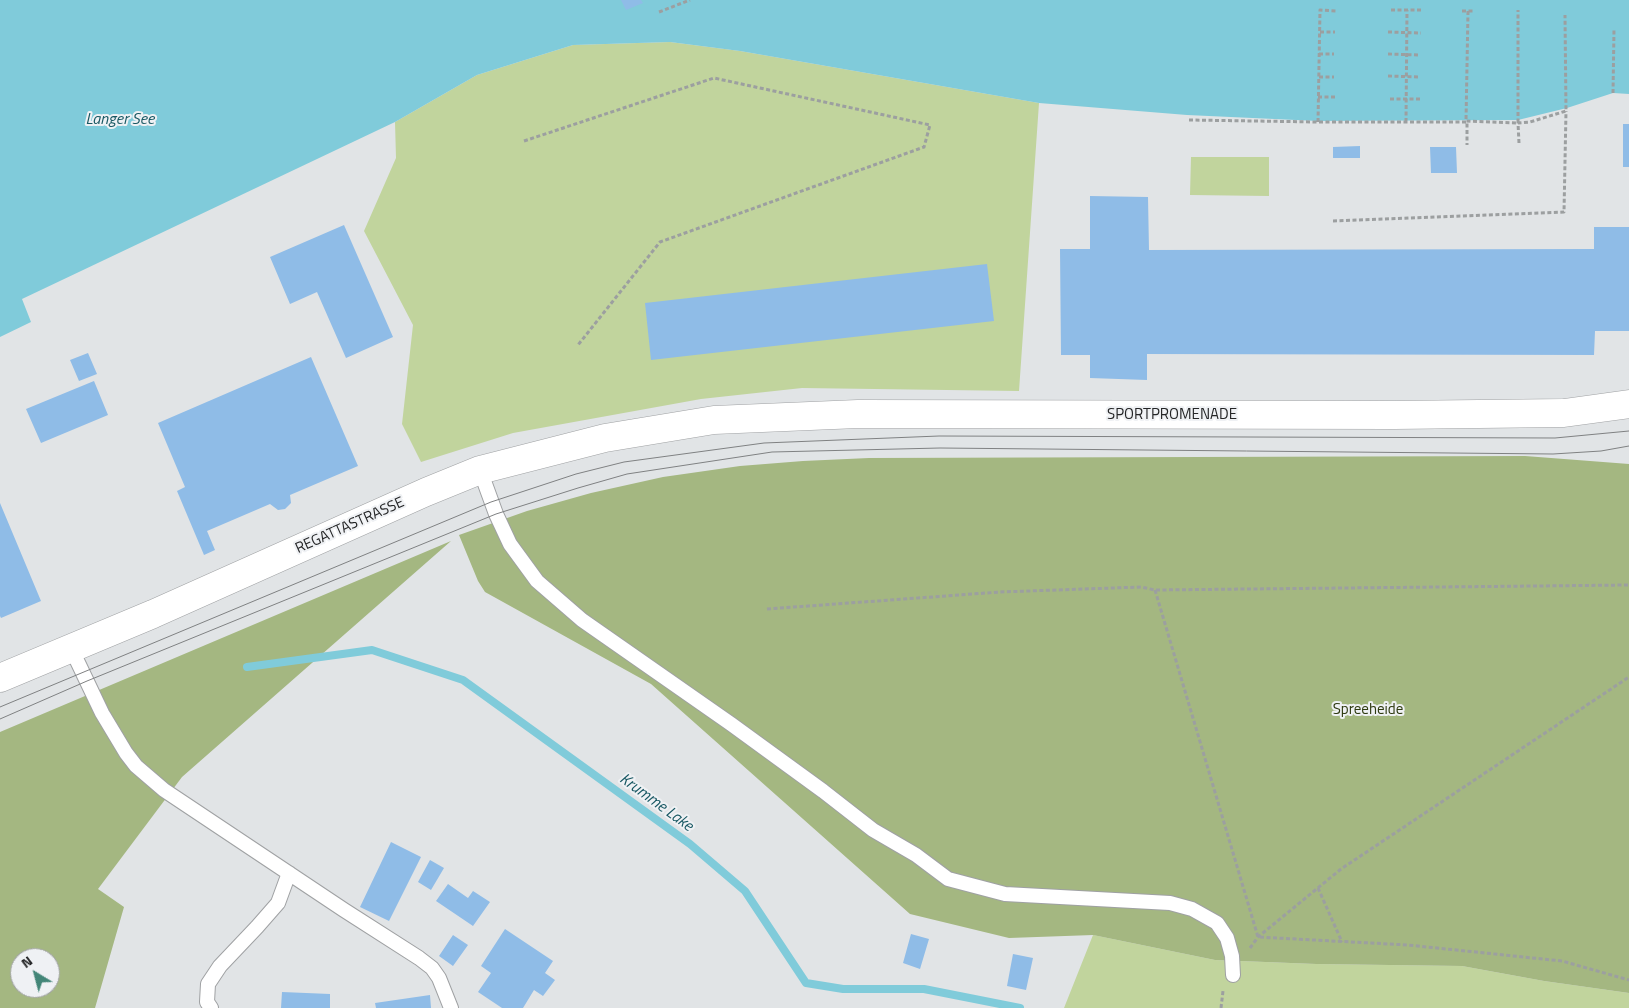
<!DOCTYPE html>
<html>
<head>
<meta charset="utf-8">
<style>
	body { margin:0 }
	#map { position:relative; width:1629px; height:1008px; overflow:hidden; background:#e1e4e6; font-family:"Titillium Web",sans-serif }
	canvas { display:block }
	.north { position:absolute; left:10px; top:948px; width:50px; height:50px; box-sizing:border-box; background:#eff1f4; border:1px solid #9e9fa2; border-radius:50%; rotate:323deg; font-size:14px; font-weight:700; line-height:20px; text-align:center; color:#242526 }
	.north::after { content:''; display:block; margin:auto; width:18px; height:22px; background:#438678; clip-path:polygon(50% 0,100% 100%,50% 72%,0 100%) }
</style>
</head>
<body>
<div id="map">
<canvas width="1629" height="1008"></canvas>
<div class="north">N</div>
</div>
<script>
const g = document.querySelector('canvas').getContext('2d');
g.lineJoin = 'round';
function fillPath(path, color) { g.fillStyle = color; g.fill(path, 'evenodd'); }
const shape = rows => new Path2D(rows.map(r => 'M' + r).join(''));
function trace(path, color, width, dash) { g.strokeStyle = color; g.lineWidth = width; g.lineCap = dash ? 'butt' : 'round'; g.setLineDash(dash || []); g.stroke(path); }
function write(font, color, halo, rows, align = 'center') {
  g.font = font + ' "Titillium Web",sans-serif'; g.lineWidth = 4; g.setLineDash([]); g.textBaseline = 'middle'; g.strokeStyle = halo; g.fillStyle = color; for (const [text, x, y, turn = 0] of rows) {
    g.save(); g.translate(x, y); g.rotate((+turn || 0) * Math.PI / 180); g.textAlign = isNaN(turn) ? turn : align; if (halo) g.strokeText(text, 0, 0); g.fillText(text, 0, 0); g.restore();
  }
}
const green = shape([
	[670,42,740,51,1039,103,1019,391,802,388,701,399,513,433,421,462,402,424,413,325,364,231,396,158,395,122,477,75,573,45],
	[1191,157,1269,157,1269,196,1190,195],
	[1093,935,1215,960,1316,964,1462,966,1544,981,1629,993,1629,1008,1064,1008]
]);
const forest = shape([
	[1525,456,1629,464,1629,993,1544,981,1462,966,1316,964,1215,960,1093,935,1009,938,910,914,651,684,485,592,478,581,459,535,527,511,591,493,663,477,740,466,803,461,869,458],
	[451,541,182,777,98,889,124,907,95,1008,0,1008,0,732],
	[20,958,50,958,50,988,20,988]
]);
const water = shape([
	[0,0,1629,0,1629,94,1613,93,1567,108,1518,120,1318,121,1187,115,1039,103,740,51,670,42,573,45,477,75,395,122,22,299,31,322,0,337]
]);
const stream = shape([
	[247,667,372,650,463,680,690,844,745,891,806,983,843,989,924,989,1020,1008]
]);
const building = shape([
	[621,0,641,0,643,3,626,10],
	[1623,124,1629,124,1629,167,1623,167],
	[1360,146,1360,158,1333,158,1333,147],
	[1430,147,1456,147,1457,173,1431,173],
	[1090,196,1148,197,1149,250,1594,249,1594,227,1629,227,1629,331,1595,331,1594,355,1147,354,1147,380,1090,378,1090,355,1061,355,1060,249,1090,249],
	[344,225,393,337,346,358,317,292,290,304,270,257],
	[987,264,994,321,651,360,645,303],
	[88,353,97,374,79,381,70,360],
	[311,357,358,466,290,495,291,503,285,509,278,510,270,504,207,531,215,550,204,555,177,491,185,487,158,423],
	[94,381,108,415,41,443,26,409],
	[0,503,41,601,1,618,0,616],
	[391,842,421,857,389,921,360,907],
	[430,860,444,868,431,890,418,882],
	[448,884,468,898,473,891,490,902,473,926,436,901],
	[505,929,553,961,545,973,555,980,543,996,534,990,523,1008,502,1008,478,992,491,973,481,966],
	[911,934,929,939,920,969,903,963],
	[453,935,468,945,453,966,439,956],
	[1013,954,1033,958,1026,990,1007,986],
	[282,992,330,994,330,1008,281,1008],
	[430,995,431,1008,376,1008,375,1003]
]);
const path = shape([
	[1391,10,1422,10],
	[1462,11,1473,11],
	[1468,11,1466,121,1518,123,1518,10],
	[659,12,690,0],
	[1320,32,1335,32],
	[1388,32,1421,33],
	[1319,54,1334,54],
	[1388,54,1420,55],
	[1388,76,1420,77],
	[1319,77,1334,77],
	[1613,93,1614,29],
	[1318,97,1335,97],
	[1390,99,1421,99],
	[1189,120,1318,122,1467,122,1467,145],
	[1318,122,1320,10,1336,11],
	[1406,122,1407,10],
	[524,141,714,78,930,125,924,147,660,242,578,345],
	[1519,143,1518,123,1530,122,1566,111,1565,15],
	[1333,221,1564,212,1566,111],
	[1155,590,1258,937,1408,945,1562,961,1629,980],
	[767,609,1000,592,1141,587,1155,590,1629,585],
	[1318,888,1342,942],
	[1250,948,1258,937,1341,869,1629,677],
	[1221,1008,1223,991]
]);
const lane = shape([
	[480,470,496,514,510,544,537,581,582,620,731,724,823,791,873,830,916,855,948,879,1005,894,1170,903,1192,909,1217,923,1227,938,1232,956,1233,975],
	[71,648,102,713,126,753,136,766,164,790,344,910,419,958,432,968,439,978,451,1008],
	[211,1008,207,1002,208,984,220,966,257,927,278,903,289,873]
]);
const street = shape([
	[0,678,153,614,426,492,480,470,605,438,714,420,858,414,1394,415,1564,413,1629,404]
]);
const tram = shape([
	[0,707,491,502,576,474,624,462,764,443,939,436,1555,438,1629,431],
	[0,719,87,681,496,514,578,488,627,474,772,452,940,448,1553,454,1601,451,1629,446]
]);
const streetNames = [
	["SPORTPROMENADE",1172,415],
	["REGATTASTRASSE",350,526,-24]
];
const parkNames = [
	["Spreeheide",1368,710]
];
const waterNames = [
	["Langer See",120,120],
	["Krumme Lake",656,803,36]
];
fillPath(green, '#c1d49d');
fillPath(forest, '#a4b781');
fillPath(water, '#80cbda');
trace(stream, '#80cbda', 8);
fillPath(building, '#8fbce7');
trace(lane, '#9fa1a3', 16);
trace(street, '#9fa1a3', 29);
trace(path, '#9c9fa0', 3, [4, 2.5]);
trace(lane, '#fff', 14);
trace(street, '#fff', 28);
trace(tram, '#7f8182', 1);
write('15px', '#242526', '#eff1f4', streetNames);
write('15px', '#2d390f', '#eff1f4', parkNames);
write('italic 16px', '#175762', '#eff1f4', waterNames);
</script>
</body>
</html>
